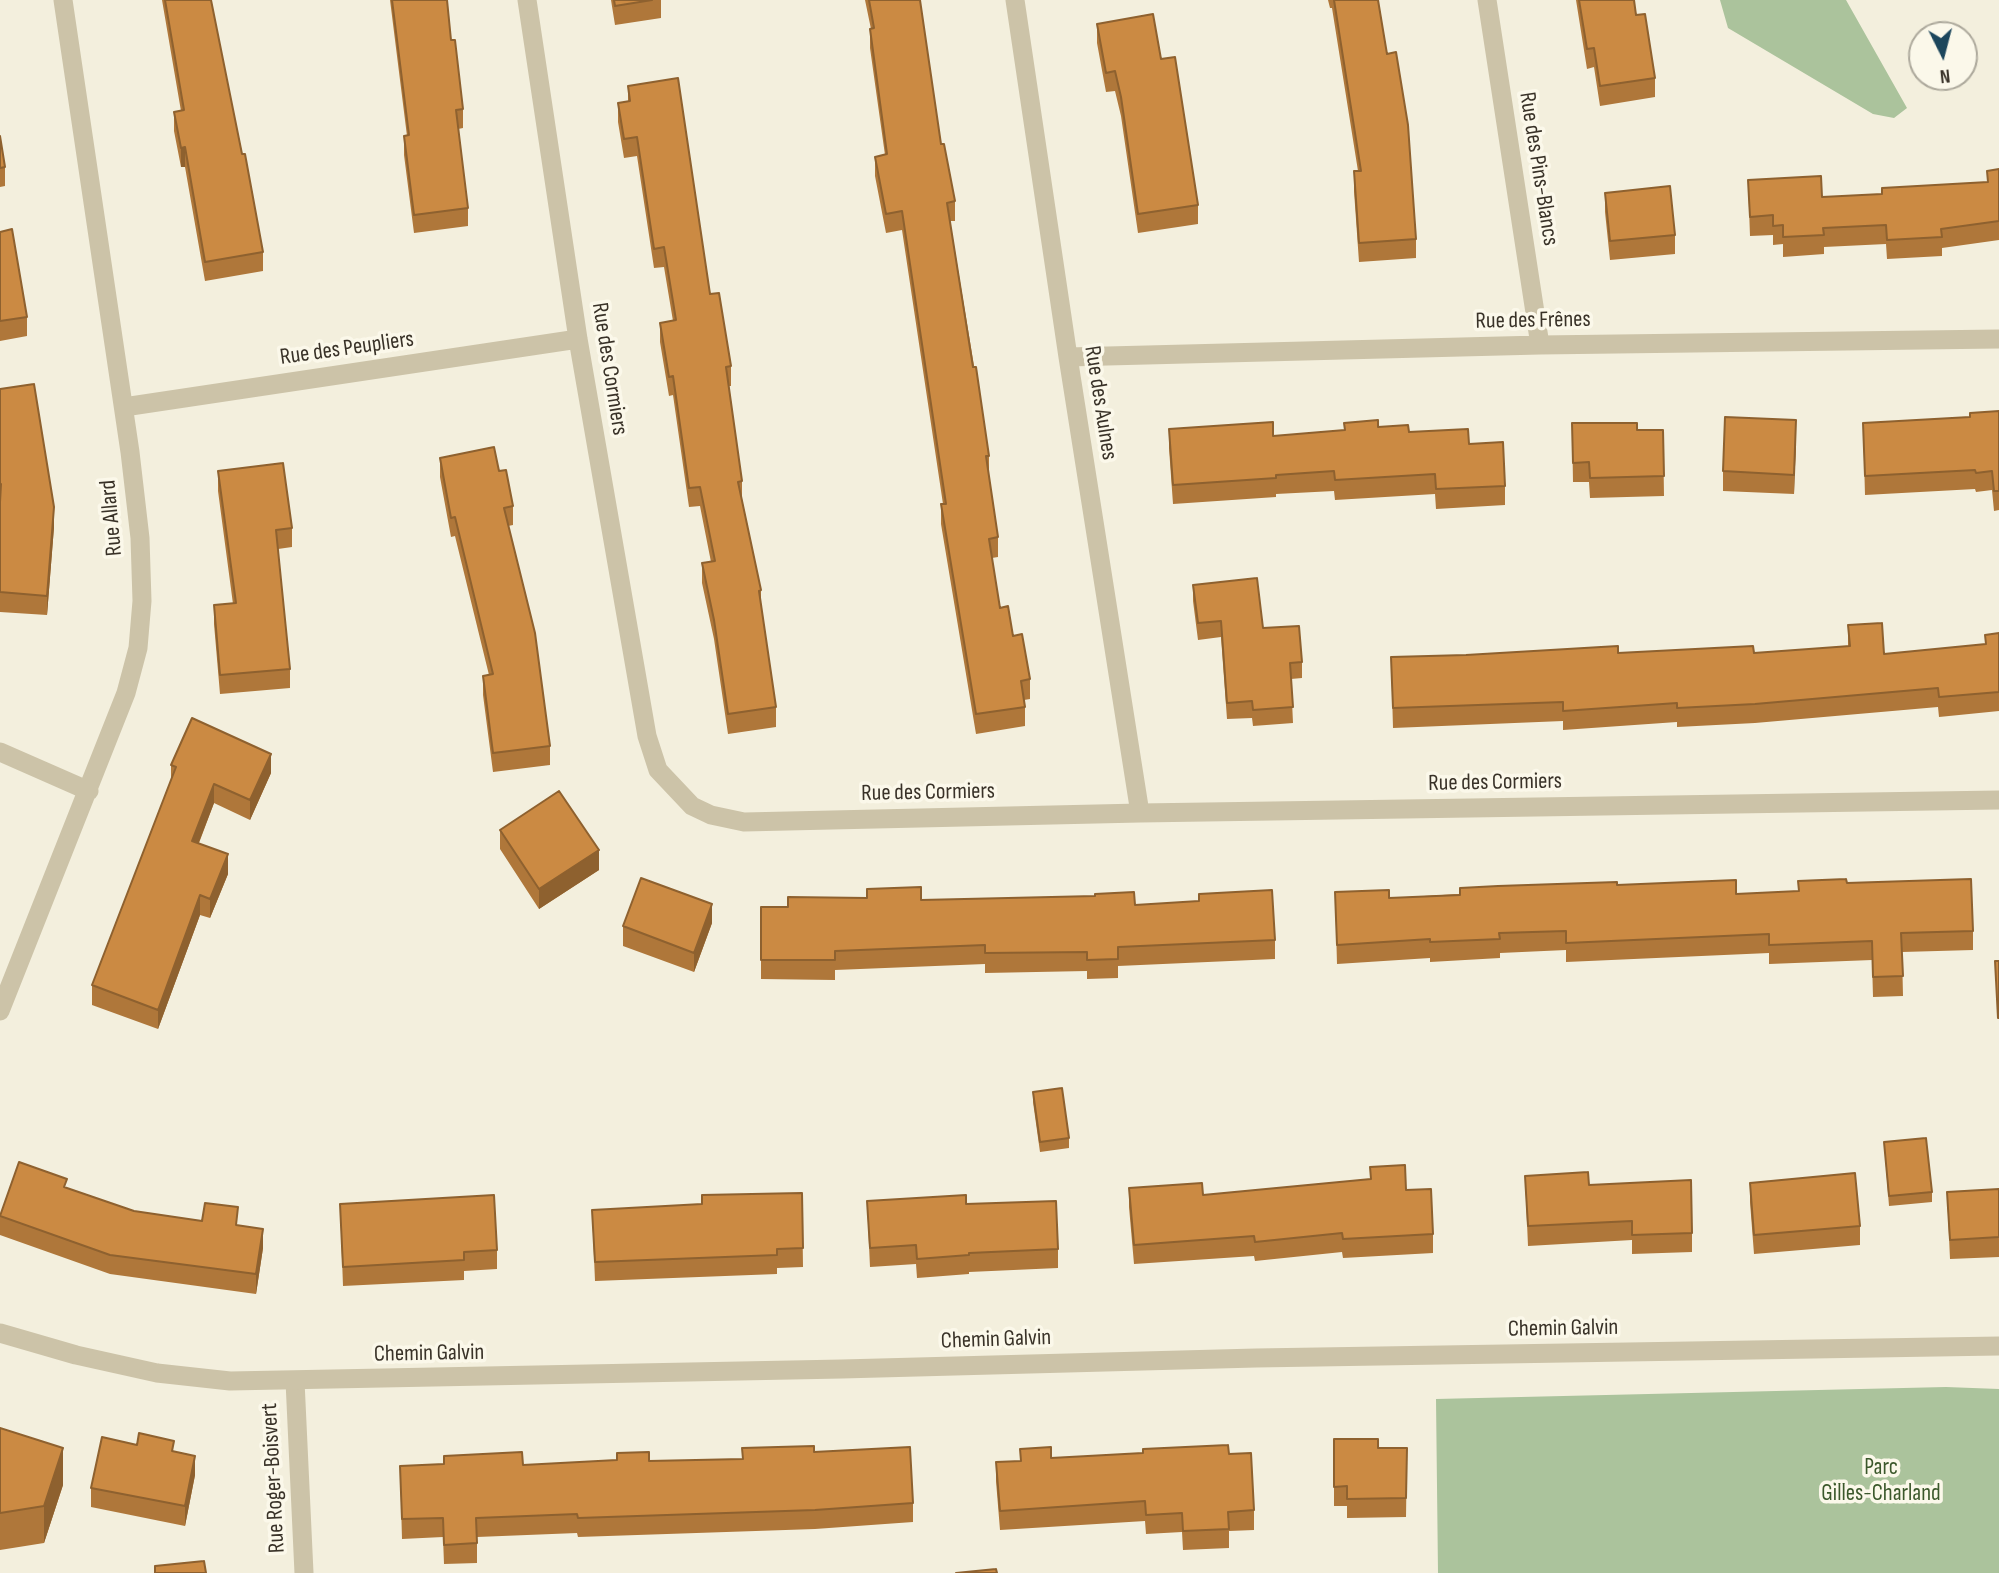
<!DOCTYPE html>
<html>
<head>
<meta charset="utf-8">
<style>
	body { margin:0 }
	#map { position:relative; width:1999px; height:1573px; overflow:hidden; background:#f3efdd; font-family:"Sofia Sans Condensed",sans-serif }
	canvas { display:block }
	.north { position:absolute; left:1908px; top:21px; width:70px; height:70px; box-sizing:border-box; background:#fbf8ea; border:2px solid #ada99c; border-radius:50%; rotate:174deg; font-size:19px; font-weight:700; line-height:28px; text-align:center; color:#393228 }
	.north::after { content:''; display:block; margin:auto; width:24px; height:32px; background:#1c465c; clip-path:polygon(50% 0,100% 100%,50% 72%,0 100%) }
</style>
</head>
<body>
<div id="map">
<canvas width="1999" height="1573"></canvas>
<div class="north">N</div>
</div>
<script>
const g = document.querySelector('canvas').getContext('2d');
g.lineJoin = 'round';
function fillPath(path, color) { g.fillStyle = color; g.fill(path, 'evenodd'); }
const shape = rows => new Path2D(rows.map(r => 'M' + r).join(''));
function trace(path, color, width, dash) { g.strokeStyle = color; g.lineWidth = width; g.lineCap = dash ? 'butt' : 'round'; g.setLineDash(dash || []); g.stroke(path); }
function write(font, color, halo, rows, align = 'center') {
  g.font = font + ' "Sofia Sans Condensed",sans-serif'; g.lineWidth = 7; g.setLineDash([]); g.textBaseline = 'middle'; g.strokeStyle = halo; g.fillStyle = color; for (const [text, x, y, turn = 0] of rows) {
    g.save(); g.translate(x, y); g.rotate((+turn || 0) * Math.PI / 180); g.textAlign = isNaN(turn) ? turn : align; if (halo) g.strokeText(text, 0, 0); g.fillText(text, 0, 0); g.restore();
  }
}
const green = shape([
	[1720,0,1846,0,1907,108,1894,118,1873,114,1728,28],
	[1946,1387,1999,1389,1999,1573,1438,1573,1436,1399]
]);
const minor = shape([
	[527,0,578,339,647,736,658,770,692,806,711,815,744,822,1140,813,1999,800],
	[1015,0,1068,357,1140,813],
	[1487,0,1540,345],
	[1068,357,1540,345,1999,339],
	[124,407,578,339],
	[0,752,89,791],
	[0,1011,126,693,138,648,142,601,140,538,130,452,63,0],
	[295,1381,304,1573]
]);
const tertiary = shape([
	[0,1333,76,1355,157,1373,230,1381,842,1369,1256,1358,1999,1346]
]);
const wall = shape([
	[162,0,211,0,216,28,263,252,263,271,205,281,185,167,181,167,174,131,174,112,181,111],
	[390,0,447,0,451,40,463,109,463,128,458,129,468,208,468,226,414,233,404,155,404,136,407,136],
	[611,0,661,0,661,18,615,25],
	[865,0,920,0,941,144,955,201,955,221,950,221,989,456,989,475,998,537,998,557,992,558,1000,608,1013,636,1030,679,1030,699,1024,700,1025,707,1025,726,976,734,941,524,941,504,943,504,902,230,886,233,875,176,875,157,885,155,870,48,870,29,871,29],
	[1328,0,1378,0,1416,239,1416,258,1359,262,1354,191,1354,171,1358,171,1332,8,1330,8],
	[1576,0,1634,0,1636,15,1655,78,1655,97,1600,106,1594,67,1587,69],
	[1097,24,1161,59,1198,205,1198,224,1138,233,1121,116,1115,91,1106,92,1097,43],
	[628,86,710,294,731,366,731,386,729,386,742,481,742,499,761,590,761,603,776,707,776,727,728,734,714,639,702,583,702,563,711,562,700,506,689,507,673,395,669,396,660,342,660,323,673,321,664,267,654,268,637,156,624,158,618,122,618,103,628,101],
	[0,136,5,167,5,186,0,187],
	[1999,169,1999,240,1942,248,1942,256,1887,259,1886,244,1824,247,1824,254,1783,257,1783,244,1773,245,1773,235,1750,236,1748,180,1822,197,1882,194,1987,182,1987,171],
	[1605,193,1675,235,1675,254,1610,260,1605,212],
	[0,232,27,317,27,336,0,341],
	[0,389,54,527,47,615,0,612],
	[1999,411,1999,510,1994,511,1992,490,1976,492,1975,489,1865,495,1863,423,1970,417],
	[1344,423,1409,432,1469,444,1505,486,1505,505,1436,509,1435,494,1335,500,1334,491,1276,494,1276,497,1173,504,1169,448,1169,429,1273,436,1344,430],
	[1572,423,1637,430,1663,430,1664,496,1590,498,1589,482,1573,482],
	[1796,439,1794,494,1723,491,1723,471],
	[440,458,499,471,513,506,513,525,508,526,550,746,550,765,493,772,483,695,483,676,489,675,455,536,451,537,440,477],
	[218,471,292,528,292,547,278,549,290,669,290,688,220,694,214,624,214,605,233,604,218,491],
	[1193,585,1263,628,1302,662,1302,678,1291,679,1293,723,1253,726,1252,718,1227,719,1221,637,1198,640,1193,601],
	[1848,625,1884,654,1985,644,1985,635,1999,633,1999,711,1939,717,1938,707,1755,723,1677,727,1677,722,1563,730,1563,721,1393,728,1391,657,1618,653,1754,653,1848,646],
	[171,765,271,773,250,820,214,803,199,843,228,874,210,918,200,915,158,1029,92,1005,92,985,171,781],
	[500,830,599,870,539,909,500,849],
	[1847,883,1973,931,1973,950,1902,952,1903,996,1873,997,1872,960,1769,964,1769,953,1566,962,1566,950,1500,953,1500,958,1430,962,1430,958,1337,964,1335,892,1389,898,1617,885,1736,894,1798,891],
	[921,900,1135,905,1275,940,1275,959,1118,966,1118,978,1087,979,1087,971,985,973,985,964,835,970,835,980,761,979,761,907,788,907],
	[712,923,694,972,623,946,623,926],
	[1033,1092,1069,1138,1069,1148,1040,1152,1033,1102],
	[1884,1142,1932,1192,1932,1202,1889,1206],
	[1370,1167,1406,1190,1433,1234,1433,1253,1343,1258,1342,1252,1255,1261,1254,1256,1134,1264,1129,1207,1129,1188,1203,1195,1370,1179],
	[1525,1176,1589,1185,1692,1233,1692,1252,1632,1254,1632,1240,1528,1246],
	[1750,1183,1860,1226,1860,1245,1754,1254,1750,1202],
	[67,1188,134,1211,238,1226,263,1248,256,1294,110,1274,0,1235,0,1215],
	[1999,1189,1999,1257,1950,1259,1947,1192],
	[802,1193,803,1267,777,1268,777,1274,595,1281,592,1210,702,1204],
	[867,1201,966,1204,1058,1249,1058,1268,969,1272,969,1274,917,1278,916,1264,870,1267],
	[340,1204,497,1250,497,1269,464,1271,464,1280,343,1286],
	[0,1428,63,1485,44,1543,0,1550],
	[1334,1439,1378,1448,1407,1448,1406,1517,1347,1518,1347,1506,1334,1506],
	[137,1445,174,1451,195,1475,185,1526,91,1507,91,1488],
	[1020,1449,1051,1458,1229,1454,1254,1510,1254,1530,1229,1531,1229,1548,1183,1550,1182,1532,1146,1534,1145,1521,1000,1530,996,1481,996,1462,1020,1461],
	[814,1452,913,1503,913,1522,815,1529,578,1537,577,1533,477,1537,477,1563,444,1564,443,1537,402,1539,400,1466,523,1465,742,1459]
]);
const shadedWall = shape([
	[185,147,185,167,181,167,181,148],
	[1796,420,1796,439,1794,494,1794,475],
	[54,507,54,527,47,615,47,596],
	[271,754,271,773,250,820,250,800],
	[214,784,214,803,192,860,192,841],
	[599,850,599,870,539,909,539,889],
	[228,854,228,874,210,918,210,899],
	[200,895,200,915,158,1029,158,1010],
	[712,904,712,923,694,972,694,953],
	[263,1229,263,1248,256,1294,256,1274],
	[63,1448,63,1485,44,1543,44,1506],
	[195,1456,195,1475,185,1526,185,1506]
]);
const building = shape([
	[165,0,211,0,242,154,245,154,263,252,205,262,185,147,181,148,174,112,184,110,165,0],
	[392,0,447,0,451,40,455,40,463,109,456,110,468,208,414,215,404,136,409,135,392,0],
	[614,0,652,0,615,6,614,0],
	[869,0,920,0,941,144,944,144,955,201,947,203,973,367,976,367,989,456,986,456,998,537,989,539,1000,608,1008,606,1013,636,1022,634,1030,679,1021,681,1025,707,976,714,941,504,946,504,902,211,886,214,875,157,887,154,870,29,874,28,869,0],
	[1334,0,1378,0,1387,54,1396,52,1408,125,1416,239,1359,243,1354,171,1361,171,1334,0],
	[1579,0,1634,0,1636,15,1645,14,1655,78,1600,86,1594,48,1587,49,1579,0],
	[1153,14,1161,59,1175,57,1198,205,1138,214,1121,97,1115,71,1106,73,1097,24,1153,14],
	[678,78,710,294,719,293,731,366,726,367,742,481,738,482,761,590,759,591,776,707,728,714,714,620,702,563,715,561,700,487,689,488,673,376,669,377,660,323,676,320,664,247,654,249,637,137,624,139,618,103,630,101,628,86,678,78],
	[0,136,5,167,0,168,0,136],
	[1999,169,1999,221,1941,229,1942,237,1887,240,1886,225,1823,228,1824,235,1783,237,1783,225,1773,226,1773,215,1750,217,1748,180,1821,176,1822,197,1882,194,1882,188,1988,182,1987,171,1999,169],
	[1670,186,1675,235,1610,241,1605,193,1670,186],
	[12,229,27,317,0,321,0,232,12,229],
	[34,384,54,507,47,596,0,592,0,502,1,484,0,484,0,389,34,384],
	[1999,411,1999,491,1994,491,1992,471,1976,473,1975,470,1865,476,1863,423,1970,417,1970,413,1999,411],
	[1725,417,1796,420,1794,475,1723,471,1725,417],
	[1378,420,1378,427,1408,425,1409,432,1468,429,1469,444,1503,442,1505,486,1436,489,1435,474,1335,480,1334,471,1276,475,1276,478,1173,485,1169,429,1273,422,1273,436,1345,430,1344,423,1378,420],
	[1572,423,1637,423,1637,430,1663,430,1664,476,1590,478,1589,462,1573,463,1572,423],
	[494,447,499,471,506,470,513,506,504,508,535,633,550,746,493,753,483,676,493,674,455,517,451,518,440,458,494,447],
	[283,463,292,528,276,530,290,669,220,675,214,605,236,603,218,471,283,463],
	[1257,578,1263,628,1299,626,1302,662,1290,663,1293,707,1253,710,1252,701,1227,703,1221,621,1198,623,1193,585,1257,578],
	[1882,623,1884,654,1986,644,1985,635,1999,633,1999,692,1939,697,1938,688,1755,704,1677,708,1677,703,1563,711,1563,702,1393,708,1391,657,1466,655,1618,646,1618,653,1753,646,1754,653,1850,646,1848,625,1882,623],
	[192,718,271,754,250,800,214,784,192,841,228,854,210,899,200,895,158,1010,92,985,176,767,171,765,192,718],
	[559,791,599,850,539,889,500,830,559,791],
	[641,878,712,904,694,953,623,926,641,878],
	[1846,879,1847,883,1971,879,1973,931,1901,933,1903,976,1873,977,1872,941,1769,945,1769,934,1566,943,1566,931,1499,933,1500,939,1430,942,1430,939,1337,945,1335,892,1389,890,1389,898,1460,895,1460,888,1498,886,1617,882,1617,885,1736,880,1736,894,1799,891,1798,881,1846,879],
	[921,887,921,900,1095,896,1095,894,1134,892,1135,905,1199,901,1199,894,1272,890,1275,940,1118,947,1118,959,1087,960,1087,952,985,953,985,945,835,951,835,960,761,960,761,907,788,907,788,897,867,898,867,889,921,887],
	[1995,961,1999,961,1999,1018,1998,1018,1995,961],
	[1062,1088,1069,1138,1040,1142,1033,1092,1062,1088],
	[1926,1138,1932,1192,1889,1196,1884,1142,1926,1138],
	[19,1162,67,1179,64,1187,134,1211,202,1221,205,1203,238,1207,236,1225,263,1229,256,1274,110,1255,0,1216,19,1162],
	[1405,1165,1406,1190,1431,1189,1433,1234,1343,1239,1342,1233,1255,1242,1254,1236,1134,1245,1129,1188,1202,1183,1203,1195,1371,1179,1370,1167,1405,1165],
	[1588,1172,1589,1185,1691,1180,1692,1233,1632,1235,1632,1221,1528,1226,1525,1176,1588,1172],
	[1855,1173,1860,1226,1754,1235,1750,1183,1855,1173],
	[1999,1189,1999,1237,1950,1240,1947,1192,1999,1189],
	[802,1193,803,1248,777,1249,777,1255,595,1262,592,1210,702,1204,702,1195,802,1193],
	[494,1195,497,1250,464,1252,464,1260,343,1267,340,1204,494,1195],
	[966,1195,966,1204,1056,1201,1058,1249,969,1253,969,1255,917,1259,916,1245,870,1248,867,1201,966,1195],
	[0,1428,63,1448,44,1506,0,1513,0,1428],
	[139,1433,174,1441,172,1451,195,1456,185,1506,91,1488,102,1437,137,1445,139,1433],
	[1334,1439,1378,1439,1378,1448,1407,1448,1406,1498,1347,1499,1347,1486,1334,1487,1334,1439],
	[1228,1445,1229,1454,1251,1453,1254,1510,1228,1512,1229,1529,1183,1531,1182,1513,1146,1515,1145,1501,1000,1511,996,1462,1021,1461,1020,1449,1051,1447,1051,1458,1143,1453,1143,1449,1228,1445],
	[814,1446,814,1452,910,1447,913,1503,815,1510,578,1518,577,1514,476,1518,477,1543,444,1545,443,1518,402,1519,400,1466,444,1464,444,1456,522,1452,523,1465,617,1460,617,1453,649,1452,649,1461,743,1459,742,1448,814,1446],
	[204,1561,206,1573,155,1573,155,1566,204,1561],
	[996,1569,997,1573,956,1573,996,1569]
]);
const streetNames = [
	["Rue des Pins-Blancs",1538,169,81],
	["Rue des Frênes",1533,321,-1],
	["Rue des Peupliers",347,349,-8],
	["Rue des Cormiers",609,369,81],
	["Rue des Aulnes",1100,403,81],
	["Rue Allard",112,518,-95],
	["Rue des Cormiers",1495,783,-1],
	["Rue des Cormiers",928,793,-1],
	["Chemin Galvin",1563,1329,-1],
	["Chemin Galvin",996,1340,-2],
	["Chemin Galvin",429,1354,-1],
	["Rue Roger-Boisvert",274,1478,-93]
];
const parkNames = [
	["Parc",1881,1468],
	["Gilles-Charland",1881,1494]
];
fillPath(green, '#abc39c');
trace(minor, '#ccc3a8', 19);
trace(tertiary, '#ccc3a8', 19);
fillPath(wall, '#af773a');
fillPath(shadedWall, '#8e612f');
fillPath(building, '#cb8a43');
trace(building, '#8e612f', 2);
write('23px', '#393228', '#fbf8ea', streetNames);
write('23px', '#3b582b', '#fbf8ea', parkNames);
</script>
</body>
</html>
